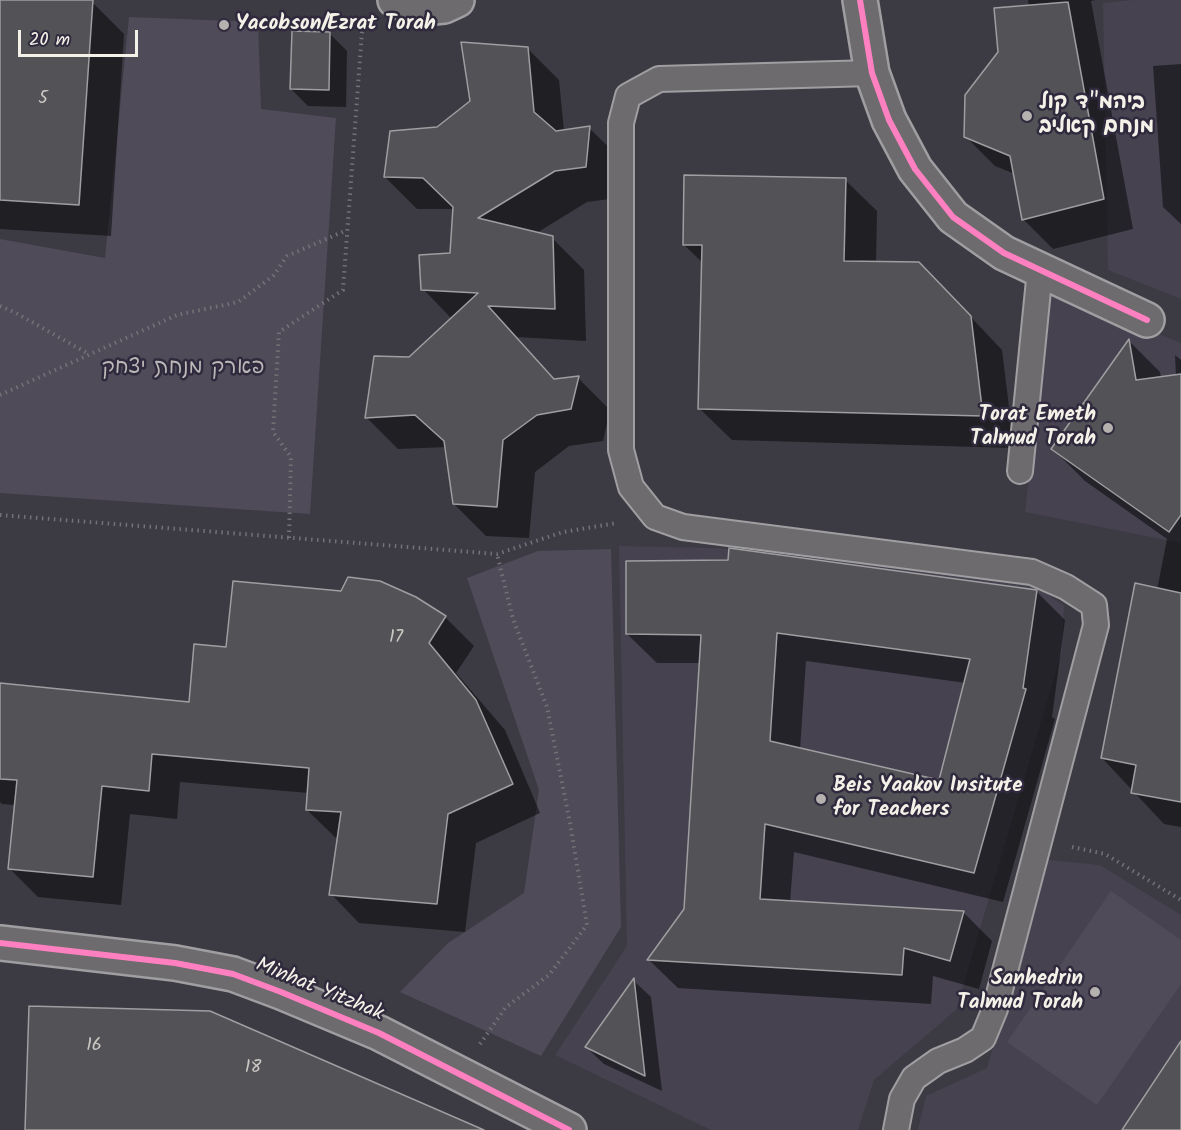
<!DOCTYPE html>
<html>
<head>
<meta charset="utf-8">
<style>
	body { margin:0 }
	#map { position:relative; width:1181px; height:1130px; overflow:hidden; background:#3c3a43; font-family:Kalam,sans-serif }
	canvas { display:block }
	.scale { position:absolute; left:18px; top:30px; width:120px; height:27px; box-sizing:border-box; border:3px solid #f4f1e8; border-top:0; padding-left:8px; font-size:18px; line-height:21px; white-space:nowrap; color:#f4f1e8; -webkit-text-stroke:4px #2f2a3d; paint-order:stroke }
</style>
</head>
<body>
<div id="map">
<canvas width="1181" height="1130"></canvas>
<div class="scale">20 m</div>
</div>
<script>
const g = document.querySelector('canvas').getContext('2d');
g.lineJoin = 'round';
function fillPath(path, color) { g.fillStyle = color; g.fill(path, 'evenodd'); }
const shape = rows => new Path2D(rows.map(r => 'M' + r).join(''));
function trace(path, color, width, dash) { g.strokeStyle = color; g.lineWidth = width; g.lineCap = dash ? 'butt' : 'round'; g.setLineDash(dash || []); g.stroke(path); }
function write(font, color, halo, rows, align = 'center') {
  g.font = font + ' Kalam,"Playpen Sans Hebrew",sans-serif'; g.lineWidth = 5; g.setLineDash([]); g.textBaseline = 'middle'; g.strokeStyle = halo; g.fillStyle = color; for (const [text, x, y, turn = 0] of rows) {
    g.save(); g.translate(x, y); g.rotate((+turn || 0) * Math.PI / 180); g.textAlign = isNaN(turn) ? turn : align; if (halo) g.strokeText(text, 0, 0); g.fillText(text, 0, 0); g.restore();
  }
}
const built = shape([
	[1133,0,1181,0,1181,299,1108,270,1103,3],
	[1050,290,1181,343,1181,543,1025,512],
	[619,546,717,548,1029,581,1064,606,1062,651,956,1010,874,1080,858,1130,711,1130,555,1055,627,946],
	[1048,860,1100,865,1181,915,1181,1130,918,1130,926,1096,987,1068]
]);
const green = shape([
	[129,17,258,22,261,109,336,118,310,514,0,493,0,239,105,258],
	[611,549,621,927,541,1056,400,992,448,943,524,893,539,790,467,578,538,551],
	[1111,891,1181,940,1181,984,1097,1105,1007,1042]
]);
const shadow = shape([
	[0,0,92,2,124,34,111,236,0,229],
	[1028,0,1096,0,1091,1,1133,229,1053,249,1023,219,1015,174,995,166,965,136,1000,52,1029,7],
	[330,34,347,51,346,107,308,106,291,89],
	[527,48,559,80,564,131,589,128,621,159,617,198,587,202,535,234,552,238,584,270,586,341,517,337,557,381,578,378,610,410,603,441,569,446,535,472,529,538,486,536,454,504,446,447,398,449,366,417,410,359,452,319,423,289,451,254,455,209,417,209,385,177,471,102],
	[1181,64,1181,224,1163,207,1153,66],
	[845,180,877,211,876,263,951,296,1002,350,1014,448,732,440,700,409,703,263,684,245],
	[1129,341,1160,372,1161,378,1176,376,1175,355,1181,360,1181,827,1164,824,1102,758,1157,590,1167,539,1085,481,1053,449],
	[1036,591,1065,620,1052,717,1055,719,1003,902,794,852,790,902,963,912,992,941,979,989,933,976,931,1004,678,988,649,960,685,909,701,663,657,663,627,634],
	[806,661,966,683,940,782,800,750],
	[445,617,474,646,456,673,505,730,540,813,476,843,465,932,359,923,331,894,339,838,336,838,307,810,309,793,180,782,177,819,130,814,121,905,38,897,9,868,16,805,2,804,0,802,0,685,190,704,228,648],
	[634,981,651,997,662,1091,604,1064,586,1047]
]);
const building = shape([
	[0,0,93,0,79,205,0,200,0,0],
	[1068,2,1104,199,1022,220,1010,156,964,137,965,95,998,52,994,8,1068,2],
	[292,31,330,32,329,90,290,89,292,31],
	[461,42,528,47,534,112,556,131,590,126,586,167,555,171,478,218,553,236,555,309,488,306,554,379,579,376,571,409,537,415,503,440,497,507,453,504,444,441,415,415,365,418,374,356,409,357,478,293,421,290,419,255,450,253,453,207,423,178,384,177,390,131,437,127,470,101,461,42],
	[684,175,846,178,844,261,919,262,971,316,983,416,698,409,702,245,683,245,684,175],
	[1129,339,1136,380,1181,374,1181,515,1169,532,1051,449,1129,339],
	[729,548,1037,590,1023,688,1026,689,974,873,765,824,760,899,964,911,950,961,904,948,902,975,647,960,684,909,701,635,626,634,626,561,728,560,729,548],
	[777,633,970,659,939,780,770,741,777,633],
	[348,577,380,581,416,597,446,616,429,643,476,700,513,784,448,814,437,904,329,895,341,812,306,810,309,768,152,754,149,791,102,786,93,877,8,869,17,780,0,779,0,683,189,702,194,644,226,647,233,581,341,591,348,577],
	[1135,583,1181,593,1181,802,1131,793,1136,765,1101,758,1135,583],
	[634,978,645,1076,585,1047,634,978],
	[29,1006,210,1011,484,1130,25,1130,29,1006],
	[1181,1041,1181,1130,1122,1130,1181,1041]
]);
const path = shape([
	[0,306,16,313,87,353],
	[0,395,177,315,238,302,273,276,287,256,347,230],
	[0,515,497,554,563,532,617,523],
	[289,538,291,457,273,432,279,332,343,290,363,18],
	[1072,847,1105,854,1181,900],
	[480,1044,506,1007,549,975,587,925,570,823,547,707,513,619,497,554]
]);
const service = shape([
	[872,73,659,79,628,96,621,123,621,450,631,487,655,517,683,527,1032,572,1066,587,1094,605,1096,625,995,1009,983,1038,965,1050,938,1061,914,1078,902,1099,896,1130],
	[1020,471,1040,270]
]);
const minor = shape([
	[860,0,872,73,889,120,915,169,953,217,1004,253,1147,320],
	[0,943,175,963,233,974,281,992,379,1033,569,1130]
]);
const tertiary = shape([
	[395,0,413,7,423,8,444,6,457,0]
]);
const cycleway = shape([
	[860,0,872,73,889,120,915,169,953,217,1004,253,1147,320],
	[0,943,175,963,233,974,281,992,379,1033,569,1130]
]);
const markers = [
	[224,25,6,"#b4b1ae"],
	[1027,116,6,"#b4b1ae"],
	[1108,428,6,"#b4b1ae"],
	[821,799,6,"#b4b1ae"],
	[1095,992,6,"#b4b1ae"]
];
const numberNames = [
	["5",43,100],
	["17",396,639],
	["16",94,1047],
	["18",253,1069]
];
const poiNames = [
	["Yacobson/Ezrat Torah",236,25],
	["ביהמ\"ד קול",1039,104],
	["מנחם קאליב",1039,128],
	["Torat Emeth",1096,416,"right"],
	["Talmud Torah",1096,440,"right"],
	["Beis Yaakov Insitute",833,787],
	["for Teachers",833,811],
	["Sanhedrin",1083,980,"right"],
	["Talmud Torah",1083,1004,"right"]
];
const parkNames = [
	["פארק מנחת יצחק",183,369]
];
const streetNames = [
	["Minhat Yitzhak",319,991,22]
];
fillPath(built, '#464250');
fillPath(green, '#504b59');
fillPath(shadow, '#0007');
fillPath(building, '#535257');
trace(building, '#9f9ea0', 1.5);
trace(service, '#9f9ea0', 28);
trace(minor, '#9f9ea0', 38);
trace(tertiary, '#9f9ea0', 38);
trace(path, '#747276', 4, [1.5, 4.5]);
trace(service, '#6e6b6e', 24);
trace(minor, '#6e6b6e', 33);
trace(tertiary, '#6e6b6e', 33);
trace(cycleway, '#ff80c0', 6);
for (const [x, y, r, color] of markers) { const dot = new Path2D(); dot.arc(x, y, r, 0, 2 * Math.PI); g.fillStyle = color; g.fill(dot); trace(dot, '#2f2a3d', 2); }
write('18px', '#ccc9c4', null, numberNames);
write('bold 21px', '#f4f1e8', '#2f2a3d', poiNames, 'left');
write('21px', '#bcb8b7', '#2f2a3d', parkNames);
write('21px', '#f4f1e8', '#2f2a3d', streetNames);
</script>
</body>
</html>
